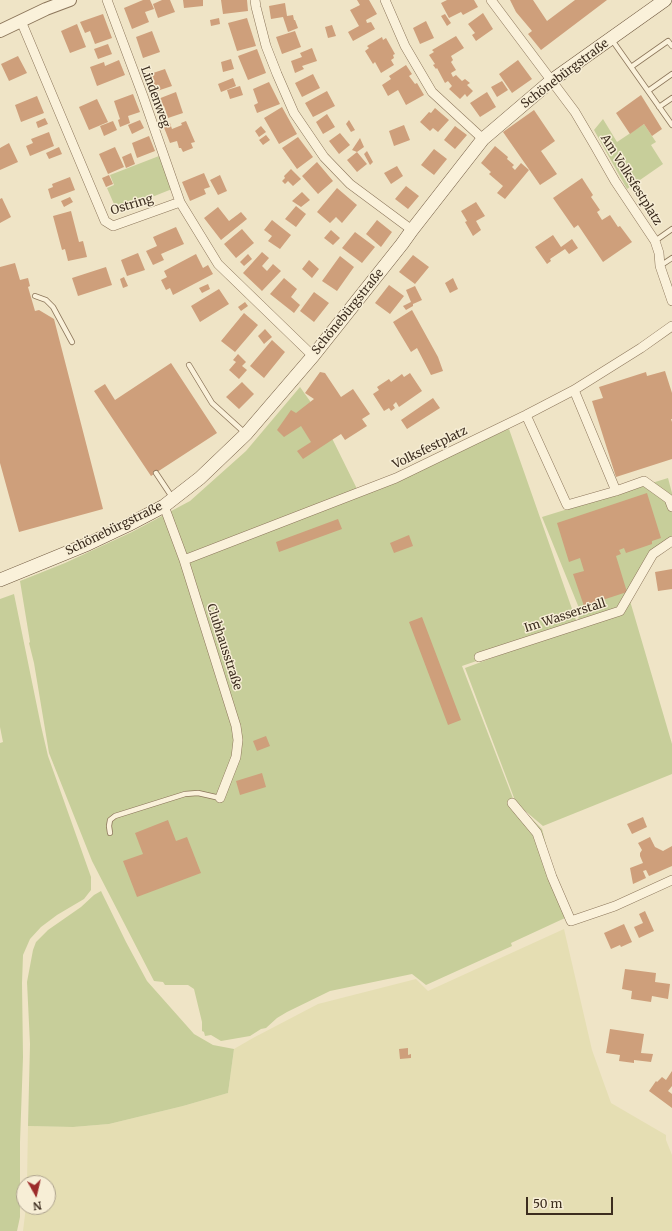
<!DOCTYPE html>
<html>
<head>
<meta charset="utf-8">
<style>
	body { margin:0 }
	#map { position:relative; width:672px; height:1231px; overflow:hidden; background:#efe4c6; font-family:Merriweather,serif }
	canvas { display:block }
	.north { position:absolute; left:16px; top:1175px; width:40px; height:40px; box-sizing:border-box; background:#f7eed6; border:1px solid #aca18d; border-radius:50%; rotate:172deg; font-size:11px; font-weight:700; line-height:16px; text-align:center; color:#3c2d1f }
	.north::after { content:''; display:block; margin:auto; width:14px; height:18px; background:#9c2b2a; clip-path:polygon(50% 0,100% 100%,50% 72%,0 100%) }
	.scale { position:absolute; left:526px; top:1197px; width:87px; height:18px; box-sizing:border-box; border:2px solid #3c2d1f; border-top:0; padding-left:5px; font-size:12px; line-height:14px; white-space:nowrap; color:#3c2d1f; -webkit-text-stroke:3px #f7eed6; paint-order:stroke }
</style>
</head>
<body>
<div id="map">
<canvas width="672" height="1231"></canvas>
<div class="north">N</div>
<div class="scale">50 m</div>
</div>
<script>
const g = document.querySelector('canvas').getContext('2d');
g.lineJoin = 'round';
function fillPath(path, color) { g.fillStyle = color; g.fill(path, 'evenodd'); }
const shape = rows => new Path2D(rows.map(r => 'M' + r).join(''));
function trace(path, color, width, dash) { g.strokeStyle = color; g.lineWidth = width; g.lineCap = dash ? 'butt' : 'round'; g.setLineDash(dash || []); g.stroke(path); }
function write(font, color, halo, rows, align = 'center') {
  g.font = font + ' Merriweather,serif'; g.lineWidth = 3; g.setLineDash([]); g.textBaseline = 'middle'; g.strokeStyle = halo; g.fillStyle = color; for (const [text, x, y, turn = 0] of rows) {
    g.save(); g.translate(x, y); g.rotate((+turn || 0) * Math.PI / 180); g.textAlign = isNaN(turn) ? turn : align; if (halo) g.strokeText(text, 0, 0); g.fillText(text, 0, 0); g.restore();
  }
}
const farmland = shape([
	[564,929,592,1050,611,1103,666,1135,666,1140,672,1155,672,1231,23,1231,26,1207,48,1207,48,1183,27,1183,28,1126,73,1127,109,1124,183,1106,228,1093,234,1049,253,1038,318,1004,416,979,428,991]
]);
const green = shape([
	[603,119,617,142,644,124,656,142,651,145,663,164,627,189,594,130],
	[159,156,172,189,117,211,107,188,114,185,110,175],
	[300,387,322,418,359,493,509,429,578,626,462,666,514,801,516,803,465,668,578,626,579,608,542,517,668,478,672,493,672,542,669,542,628,594,672,744,672,774,543,826,517,804,542,829,565,918,511,943,512,946,426,985,412,974,330,991,287,1012,277,1018,266,1028,261,1029,250,1036,221,1041,211,1035,205,1036,204,1032,202,1031,202,1022,194,989,188,985,165,985,163,982,154,981,92,861,49,753,34,663,29,643,30,642,20,581,65,563,132,532,190,501,246,451],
	[14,594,41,726,48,756,91,877,91,890,84,899,57,915,41,927,30,939,23,955,22,983,23,1057,20,1142,20,1217,17,1231,0,1231,0,743,3,742,0,727,0,599],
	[101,891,126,942,147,981,194,1034,213,1045,234,1049,228,1093,183,1106,109,1124,73,1127,28,1126,30,1044,27,982,33,950,36,942,48,930,81,907,94,895]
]);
const building = shape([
	[143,0,150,0,154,9,145,12,149,22,132,29,124,8],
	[162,0,170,0,175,12,158,18,153,4],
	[183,0,203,0,203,6,184,8],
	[221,0,247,0,248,11,223,14],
	[357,0,369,0,377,14,366,20,367,23,371,22,375,29,353,41,348,32,359,26,350,10,360,5],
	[447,0,474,0,478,7,463,15,461,12,449,18,441,3],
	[510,0,533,0,547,21,575,0,607,0,541,50,528,34,532,31,516,12],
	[285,3,287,16,293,15,294,20,295,20,298,28,288,32,283,17,271,19,269,6],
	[483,13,493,29,476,41,472,35,475,33,468,24],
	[103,14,112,38,95,44,90,31,85,33,80,22],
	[445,14,451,23,447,26,441,16],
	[219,18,220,24,211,26,210,20],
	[247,18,256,46,237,51,228,23],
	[426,21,434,38,420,44,413,28],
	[77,24,86,47,70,53,61,31],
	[332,25,336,36,328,38,325,27],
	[152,31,160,52,143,58,136,37],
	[295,31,301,47,282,54,276,37],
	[456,36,464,48,451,56,453,60,451,62,456,70,451,73,453,77,456,75,462,81,465,79,470,83,467,85,473,91,467,97,465,94,460,99,449,89,452,86,448,81,445,83,437,68,436,69,433,65,435,64,429,55,434,52,432,50],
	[382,37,383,40,386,38,395,54,393,55,394,58,391,60,394,65,381,73,375,62,373,64,365,51,369,48,367,46],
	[108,44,112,54,98,59,94,49],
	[312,48,317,61,302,66,304,69,295,73,291,61,302,57,300,53],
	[257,49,266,73,248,80,238,56],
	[18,56,27,73,9,81,1,64],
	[231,59,234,69,223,72,221,62],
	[119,60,125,75,97,86,90,67,104,62,105,66],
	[518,60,532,79,512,93,499,74],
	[406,65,412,74,409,76,415,84,417,83,424,95,406,105,398,90,388,96,382,85,391,79,389,76],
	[165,69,172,86,157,91,150,74],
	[313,74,320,88,302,97,295,83],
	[233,78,236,86,221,92,218,84],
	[502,81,508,90,497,97,491,87],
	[269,82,280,104,257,113,254,105,258,103,253,89],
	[240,86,243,95,230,99,227,90],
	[327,91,335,106,313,117,305,103],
	[176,92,183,113,168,118,164,106,161,107,158,99],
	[487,92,496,107,480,117,470,103],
	[133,94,140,112,128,116,130,123,120,127,118,120,120,119,114,101],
	[641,95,662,129,652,136,644,124,630,134,616,113],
	[37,96,44,113,21,122,15,105],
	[97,99,108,122,89,130,79,107],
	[282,107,297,134,279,144,264,118],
	[435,108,449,120,438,132,433,128,430,131,420,122,429,112,431,113],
	[534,110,555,141,541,151,557,174,540,185,503,132],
	[327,114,335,127,323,134,316,122],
	[45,118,48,124,38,128,36,122],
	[140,120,144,128,132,134,128,125],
	[349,120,355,130,351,132,346,124],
	[113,121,117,130,104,136,100,126],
	[186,121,195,142,191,143,193,148,183,152,181,148,179,148,177,141,170,143,163,125,170,123,172,129,182,125,181,123],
	[404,125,410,140,394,146,389,131],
	[261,126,266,132,259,137,255,131],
	[455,126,467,135,455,149,444,140],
	[49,132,54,146,30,156,26,146,33,143,31,139],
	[340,133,350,145,339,154,329,141],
	[266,135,270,140,263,145,259,140],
	[149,136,155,151,137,158,132,143],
	[298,137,313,157,297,169,282,148],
	[360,138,364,147,357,152,352,150],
	[9,143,18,162,0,170,0,148],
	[495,146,508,157,507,159,514,165,512,167,515,170,521,163,529,170,505,199,497,193,503,186,489,174,491,172,481,163],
	[59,147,62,154,49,159,46,153],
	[115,147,124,167,108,174,99,154],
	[434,149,447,159,434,175,421,165],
	[367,151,373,162,370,165,364,154],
	[357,152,367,164,357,172,347,160],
	[131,153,135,164,126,168,122,157],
	[317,162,333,181,318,194,302,176],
	[397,166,403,176,391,184,384,173],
	[291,169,301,179,293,186,288,181,285,184,282,181,285,178,284,176],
	[204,173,210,187,204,189,206,194,190,201,182,182],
	[109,175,113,184,106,187,102,178],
	[220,175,227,191,218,195,210,180],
	[70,177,75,190,51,199,48,189,53,187,52,184],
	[582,178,593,195,591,197,600,210,597,212,602,220,610,215,618,227,620,226,632,242,603,262,578,225,574,228,553,198],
	[406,186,419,196,408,209,395,199],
	[337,188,357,205,342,223,336,217,330,223,317,212],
	[302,192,310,200,301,207,292,201],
	[70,197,73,202,64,207,61,201],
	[2,198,11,217,0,223,0,199],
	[476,202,485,216,476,221,481,230,473,236,465,222,467,221,461,211],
	[296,206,306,214,296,227,285,219],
	[218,207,229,221,241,212,247,219,221,240,204,218],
	[71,211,79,242,83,241,87,257,68,261,65,249,62,250,53,216],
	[272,220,291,235,280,249,268,241,272,236,264,230],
	[377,220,392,232,381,247,366,234],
	[176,227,184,244,161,254,164,260,153,265,146,251,157,246,153,237],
	[242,229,254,243,236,258,224,244],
	[331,230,340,238,333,245,324,238],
	[355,232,375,247,362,263,342,248],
	[553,235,561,247,572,239,578,248,569,254,565,249,550,259,551,261,547,264,535,247],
	[262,252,269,258,262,266,267,271,273,264,281,271,262,291,243,273],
	[138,253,145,270,127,276,121,260],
	[196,254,203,268,208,265,213,274,173,295,170,288,166,290,161,280,167,277,164,271],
	[248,254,252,259,244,266,240,262],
	[413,255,429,267,415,284,399,272],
	[340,256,354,267,337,291,322,281],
	[309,260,319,269,312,278,302,269],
	[15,263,20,280,28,278,30,286,28,287,35,311,39,310,54,319,103,509,19,532,0,463,0,267],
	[106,267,112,285,78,296,72,278],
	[124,277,128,286,123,288,120,279],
	[284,278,297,289,291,297,300,305,294,313,270,294],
	[453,278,458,289,450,293,445,283],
	[208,284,210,289,202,293,199,288],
	[389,285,404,296,390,314,375,303],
	[415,286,422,300,413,304,413,306,406,310,403,306,411,302,406,290],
	[219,289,229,304,200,322,191,306],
	[314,292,329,303,314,322,300,311],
	[245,302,248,306,241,311,238,307],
	[412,310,438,357,443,371,431,375,417,348,411,352,393,322],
	[244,313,258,325,235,352,221,341],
	[265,329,272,337,264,344,258,336],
	[272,340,285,352,264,378,250,366],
	[238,354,246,362,242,366,247,370,239,379,229,370,236,362,233,360],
	[171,363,217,433,151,476,94,391,105,384,115,400],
	[665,371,672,393,672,419,671,419,672,422,672,459,616,477,592,401,603,398,599,387,646,372,647,376],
	[320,372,325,373,341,397,353,389,370,414,362,419,367,426,345,440,341,434,303,459,297,451,311,442,301,426,284,437,277,430,291,410,296,413,314,399,305,393],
	[410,373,422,391,399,407,396,402,393,405,395,408,391,411,389,408,384,411,373,394,379,390,377,387,389,379,391,382,402,374,404,377],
	[242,382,254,394,239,409,226,397],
	[433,398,440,408,407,429,401,420],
	[647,493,661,538,652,541,652,544,626,553,624,548,619,550,621,554,616,556,627,592,584,606,573,574,584,571,580,558,569,562,557,523],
	[338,519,342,529,279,552,276,542],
	[409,535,413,546,394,553,390,543],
	[672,569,672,589,658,591,655,572],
	[422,617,461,720,448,725,409,622],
	[266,736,270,746,257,751,253,741],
	[262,773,266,787,240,795,236,781],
	[643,817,647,827,632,834,627,824],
	[168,820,176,841,187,837,201,873,137,897,123,861,143,854,135,833],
	[650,837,655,847,663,851,672,846,672,866,649,876,646,870,643,871,646,878,633,884,630,868,643,863,640,856,640,853,642,850,638,843],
	[645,911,654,931,639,938,634,927,643,923,639,914],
	[624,924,632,942,621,947,620,945,611,949,604,933],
	[625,969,656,973,655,982,670,984,668,999,652,996,651,1002,631,999,632,991,622,989],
	[610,1029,644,1034,641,1053,653,1054,651,1062,634,1060,634,1063,619,1061,620,1055,606,1053],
	[408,1048,408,1055,411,1054,411,1058,400,1059,399,1049],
	[672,1071,672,1086,668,1091,672,1094,672,1108,649,1091,656,1081,657,1082,662,1077,666,1080]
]);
const service = shape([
	[612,40,672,125],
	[631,67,668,41,672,46],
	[648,91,672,74],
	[659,107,672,98],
	[655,241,672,229],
	[660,266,672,258],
	[35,296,46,300,53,307,72,342],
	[189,365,212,403,245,433],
	[156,473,172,497],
	[110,833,109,826,110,820,115,816,185,794,198,793,220,798]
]);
const minor = shape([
	[107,0,143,96,180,202],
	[255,0,256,7,266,46,277,74,294,113,324,157,350,184,412,230],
	[385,0,405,46,432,92,483,139],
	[491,0,575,112,595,146,615,181,655,241,659,253,660,266,672,301],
	[21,21,105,221,113,226,180,202,218,264,313,356],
	[574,390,616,491],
	[526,415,567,505,616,491,644,481,669,499,672,507],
	[164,506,184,560,236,726,238,740,236,757,220,798],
	[184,560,396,478,526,415,574,390,641,348,672,326],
	[479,657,620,611,653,554,672,541],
	[512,803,537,833,552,877,571,921,615,906,672,880]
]);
const tertiary = shape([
	[0,31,46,9,70,0]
]);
const secondary = shape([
	[0,580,88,544,128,525,164,506,200,478,246,434,313,356,402,244,412,230,483,139,551,81,665,0]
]);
const streetNames = [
	["Schönebürgstraße",565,74,-37],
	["Lindenweg",155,97,70],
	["Am Volksfestplatz",631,180,58],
	["Ostring",132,205,-17],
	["Schönebürgstraße",348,312,-51],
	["Volksfestplatz",430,448,-26],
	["Schönebürgstraße",114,529,-26],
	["Im Wasserstall",565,616,-18],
	["Clubhausstraße",224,647,72]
];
fillPath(farmland, '#e5deb3');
fillPath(green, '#c7ce9a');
fillPath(building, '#ce9f7b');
trace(service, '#8c765b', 6);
trace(minor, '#8c765b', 10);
trace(tertiary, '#8c765b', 14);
trace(secondary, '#6e573e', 14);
trace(service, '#faf1da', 4.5);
trace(minor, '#faf1da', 9);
trace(tertiary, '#faf1da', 12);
trace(secondary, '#faf1da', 13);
write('12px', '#3c2d1f', '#f7eed6', streetNames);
</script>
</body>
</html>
